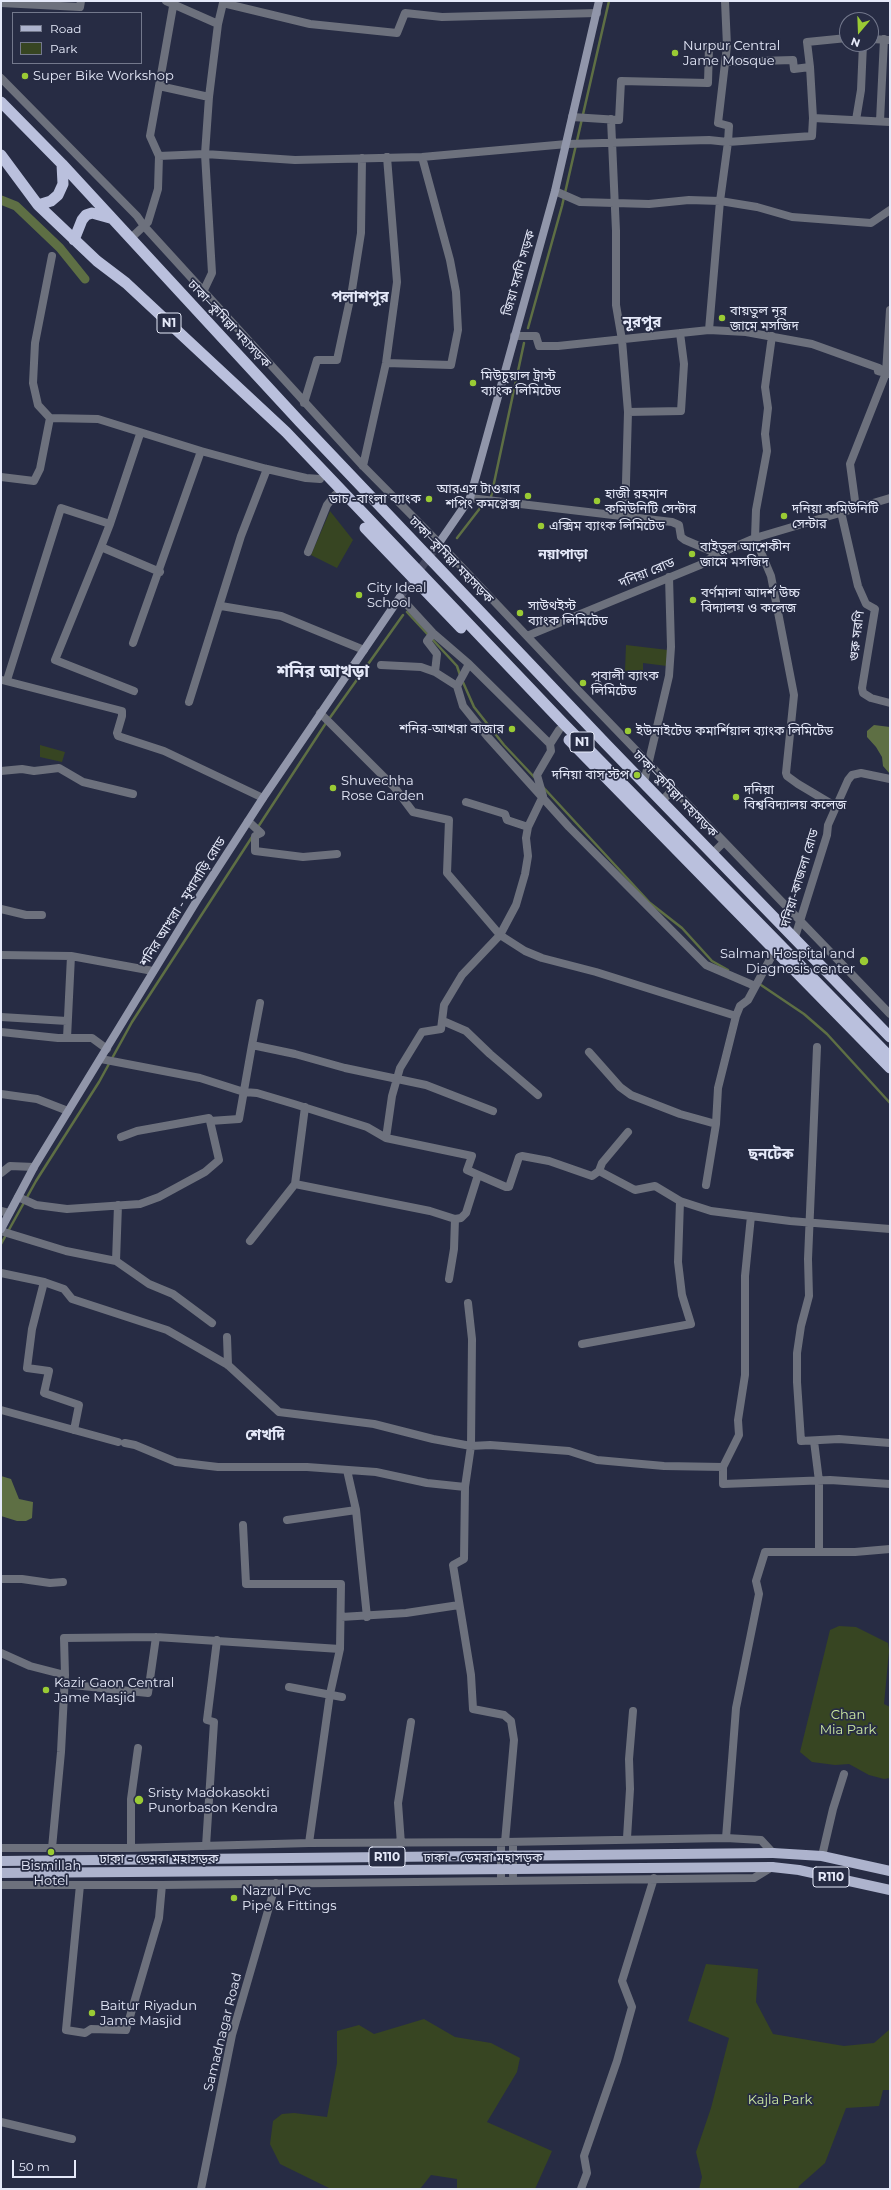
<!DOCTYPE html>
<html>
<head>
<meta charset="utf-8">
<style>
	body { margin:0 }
	#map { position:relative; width:891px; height:2190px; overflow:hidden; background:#272c44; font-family:Montserrat,sans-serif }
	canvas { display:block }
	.frame { position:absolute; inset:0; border:2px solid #e5e9f9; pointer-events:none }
	.legend { position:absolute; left:12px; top:12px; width:130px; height:52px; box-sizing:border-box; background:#272c44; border:1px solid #73788c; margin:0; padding:5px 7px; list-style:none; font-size:12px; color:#e5e9f9 }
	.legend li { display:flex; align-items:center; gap:8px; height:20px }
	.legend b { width:20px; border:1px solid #73788c }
	.north { position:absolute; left:839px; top:12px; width:40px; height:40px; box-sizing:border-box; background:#272c44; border:1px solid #73788c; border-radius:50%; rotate:199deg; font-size:11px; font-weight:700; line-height:16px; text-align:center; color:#e5e9f9 }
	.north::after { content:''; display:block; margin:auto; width:14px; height:18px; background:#9acb34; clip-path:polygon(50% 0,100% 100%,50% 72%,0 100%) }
	.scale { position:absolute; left:12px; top:2160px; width:64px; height:18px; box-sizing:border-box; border:2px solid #e5e9f9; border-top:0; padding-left:5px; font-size:12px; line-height:14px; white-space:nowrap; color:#e5e9f9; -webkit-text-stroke:3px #272c44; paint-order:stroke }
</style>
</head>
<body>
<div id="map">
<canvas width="891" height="2190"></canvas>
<div class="frame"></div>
<ul class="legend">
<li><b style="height:5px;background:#adb3cd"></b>Road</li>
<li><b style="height:11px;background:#374522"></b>Park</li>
</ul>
<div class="north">N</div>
<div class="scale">50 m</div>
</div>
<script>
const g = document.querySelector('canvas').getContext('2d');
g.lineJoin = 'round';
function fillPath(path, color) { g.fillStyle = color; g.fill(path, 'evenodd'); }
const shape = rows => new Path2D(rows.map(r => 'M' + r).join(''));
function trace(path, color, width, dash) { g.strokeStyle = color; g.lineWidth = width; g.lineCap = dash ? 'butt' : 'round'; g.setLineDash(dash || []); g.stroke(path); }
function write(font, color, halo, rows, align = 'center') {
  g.font = font + ' Montserrat,"Noto Sans Bengali",sans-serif'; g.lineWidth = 3.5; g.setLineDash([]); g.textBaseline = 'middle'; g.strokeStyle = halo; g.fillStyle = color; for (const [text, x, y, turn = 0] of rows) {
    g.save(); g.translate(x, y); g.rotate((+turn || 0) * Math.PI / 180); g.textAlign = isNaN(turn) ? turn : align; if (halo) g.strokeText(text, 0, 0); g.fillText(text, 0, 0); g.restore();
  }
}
const green = shape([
	[330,511,353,540,337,568,311,555],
	[626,645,668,650,667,666,643,663,643,672,625,671],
	[40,745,65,752,62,762,40,757],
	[839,1626,856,1627,888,1643,889,1651,884,1704,890,1707,890,1778,884,1779,869,1775,849,1764,835,1765,812,1762,800,1752,830,1630],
	[706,1964,758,1969,756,2002,773,2034,844,2046,874,2043,890,2029,890,2090,883,2090,879,2106,846,2108,825,2163,799,2186,798,2189,699,2189,702,2177,696,2152,711,2108,729,2038,688,2021],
	[424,2019,455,2037,491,2043,520,2058,517,2072,487,2122,552,2151,535,2189,457,2189,457,2179,431,2175,420,2189,331,2189,280,2164,270,2144,273,2121,282,2114,294,2113,327,2117,337,2063,337,2031,359,2025,374,2034]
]);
const water = shape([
	[874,725,890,727,890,774,883,766,882,757,876,747,867,737,867,731],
	[1,1476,11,1479,19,1499,33,1502,32,1518,26,1521,17,1521,1,1516]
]);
const stream = shape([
	[528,328,562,206,609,1],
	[491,497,524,343],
	[457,538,484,503],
	[407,612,457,666,460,675],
	[462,680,474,707,504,745,535,778],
	[542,786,650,903,682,928,712,961,728,970],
	[258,827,324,726,403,615],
	[758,983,804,1014,827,1034,890,1103],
	[1,1244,36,1181,99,1082,132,1022,252,837]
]);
const canal = shape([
	[1,200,16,206,60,248,85,279]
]);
const secondaryTunnel = shape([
	[400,597,439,543]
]);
const minor = shape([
	[166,1,218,24,209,97],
	[725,1,727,46],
	[1,3,80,7,81,1],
	[218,24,223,3,310,24,397,33,405,13,442,17,597,13],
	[871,39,890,40],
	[725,62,793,60,794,69,810,67,813,118],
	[810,67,807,42,847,38],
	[1,78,137,216,144,226,363,466,439,543,576,688,890,1014],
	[159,86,174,1],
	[611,119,616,231,616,305,622,340,628,412],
	[856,120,861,90,863,44],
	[880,121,884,39],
	[159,156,205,154,295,160,422,157,567,144,709,140,728,142,812,136,813,118,890,122],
	[555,191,580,202,649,204,689,200,720,201,757,207,792,217,871,223,890,210],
	[130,239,148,222,158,189,159,156,150,136,159,86,209,97,205,154,212,273,203,292],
	[709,330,746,332,812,344,879,368,878,371,890,374],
	[514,336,536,336,539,346,558,346,709,330,720,201,728,142,729,126,718,123,727,46,709,46,708,83,621,81,619,120,572,117],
	[772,336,765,387,768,408,765,434,767,451,756,510,755,538,771,576,794,695,786,773,787,776,798,784,835,806],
	[386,363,451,365,458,330,456,292,450,260,422,157],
	[304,403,317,360,337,360,352,290,361,233,362,158],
	[50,418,38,405,33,383,35,343,52,256],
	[363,466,386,363,397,282,387,157],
	[1,477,34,481,40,469,50,418,98,419,201,451,267,469,306,478,320,479],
	[470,498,672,522,679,525,681,537,685,540,718,554],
	[856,508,850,464,886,373,890,310],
	[841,512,858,586,866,604,875,609,862,688,863,693,871,698,890,703],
	[625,517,628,412,681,411,684,364,680,333],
	[110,524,140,434],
	[101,547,55,660,134,691],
	[308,552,327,505,335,495],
	[400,597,433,633,469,664],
	[221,606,281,616,364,650],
	[433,633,427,641,437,654,435,672,457,686],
	[527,636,700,565,718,554,755,538,890,498],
	[133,643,201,451],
	[381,665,421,667,435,672],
	[2,680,122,711,122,716,117,733,118,736,164,751,263,798],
	[7,680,61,508,110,524,101,547,160,572],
	[189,702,241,536,267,469],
	[320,713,395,788,413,812,449,820,447,873,500,935,525,951,542,958,596,972,736,1016,740,1006,748,1000,775,950],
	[550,744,469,664,457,686,463,706,487,736,569,827,706,965,755,986],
	[1,771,22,769,34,771,59,768,83,782,133,794],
	[644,782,669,676,671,647,669,577],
	[662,801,673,789],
	[466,802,505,814,507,820,528,827],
	[248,821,261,833,255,836,255,851,303,857,337,854],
	[713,853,724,842],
	[1,909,26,915,42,915],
	[795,937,827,835,828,825,848,780,852,775,861,773,890,779],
	[1,955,71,956,153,971],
	[1,1017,67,1021],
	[443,1021,466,1031,490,1054,538,1095],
	[1,1032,58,1038,92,1038,107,1049],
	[67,1038,71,956],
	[252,1045,260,1003],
	[817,1047,808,1259,809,1296,801,1326,797,1353,797,1382,801,1441,839,1439,890,1443],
	[589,1052,620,1087,631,1095,680,1114,716,1124],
	[101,1059,200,1078,244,1092,257,1093,294,1104,367,1127,386,1138,472,1156,467,1170,506,1187,509,1187,519,1157,522,1156,549,1161,592,1176,599,1171,635,1190,655,1186,680,1201,711,1211,790,1221,890,1229],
	[1,1094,37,1099,68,1111],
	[121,1137,137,1131,209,1118,210,1121,239,1119,252,1045,295,1054,345,1068,426,1085,493,1111],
	[386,1138,392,1096,400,1068,422,1032,441,1029,444,1005,462,975,500,935,516,905,525,874,528,856,526,838,528,827,543,796,537,775,551,751,550,744,559,730],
	[599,1171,602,1163,628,1132],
	[1,1173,10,1166,34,1167],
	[295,1184,430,1211,455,1219,461,1218,466,1213,478,1175],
	[706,1185,716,1124,718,1088,736,1016],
	[18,1197,36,1205,67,1209,140,1204,159,1197,205,1172,219,1160,210,1121],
	[1,1211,9,1213],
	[751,1216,745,1276,745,1375,738,1420,739,1435,723,1467,723,1484,830,1480,890,1484],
	[1,1231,66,1251,116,1261,149,1284,173,1294,212,1323],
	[250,1241,295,1184,305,1107],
	[116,1261,118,1205],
	[1,1273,44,1282,64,1289,72,1299,167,1330,228,1365,279,1412,374,1424,433,1439,471,1446,490,1445,569,1451,597,1460,664,1466,723,1467],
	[449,1279,454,1249,455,1219],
	[44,1282,32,1329,27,1368,49,1371,44,1393,79,1405,74,1430],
	[468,1303,472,1339,471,1446,465,1487,464,1559,453,1565,471,1675,473,1709,504,1715,511,1721,514,1740,505,1842],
	[227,1337,228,1365],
	[582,1344,691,1324,682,1295,678,1262,680,1201],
	[1,1410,118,1442],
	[814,1441,819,1481,819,1551],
	[125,1443,135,1445,176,1462,218,1467,307,1467,376,1472,427,1483,465,1487],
	[347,1470,356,1510,367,1617],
	[287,1520,356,1510],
	[243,1525,246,1584,341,1584,340,1649,330,1694,309,1843],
	[1,1579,22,1579,50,1583,63,1582],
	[341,1617,406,1613,459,1605],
	[1,1653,30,1666,65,1675,61,1752,52,1848],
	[65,1675,64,1638,156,1637,340,1649],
	[64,1684,148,1693,156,1637],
	[289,1687,342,1697],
	[627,1838,630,1789,629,1759,633,1711],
	[726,1838,736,1708,759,1594,756,1581,765,1552,855,1552,890,1549],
	[501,1842,501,1880],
	[401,1844,398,1803,411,1722],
	[206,1846,214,1722,207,1720,217,1640],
	[1,1848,131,1848,309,1843,505,1842,726,1838,761,1840,773,1853],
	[131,1848,131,1799,138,1748],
	[822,1856,833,1809,844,1774],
	[513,1875,513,1842],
	[1,1885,162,1885,754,1878,772,1867],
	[80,1885,66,2030,85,2033,91,2029,126,2030,159,1918,162,1885],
	[1,2122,72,2139],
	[201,2189,232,2035,276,1883],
	[581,2189,587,2173,584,2156,617,2061,632,2007,622,1981,654,1878]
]);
const secondary = shape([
	[439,543,470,498,555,191,599,1],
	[1,1229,34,1167,199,897,263,798,400,597]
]);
const primary = shape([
	[773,1853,822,1856,890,1871],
	[772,1867,799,1870,890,1890]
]);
const trunk = shape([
	[1,102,62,164,300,422,606,744,890,1037],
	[1,155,38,205,97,261,126,283,286,432,563,723,890,1057],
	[38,205,51,201,58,195,63,184,62,164],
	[74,240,82,220,86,215,92,213,110,218],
	[365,528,461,628],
	[569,740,890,1068]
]);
const primaryBridge = shape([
	[1,1861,773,1853],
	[1,1873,772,1867]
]);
const markers = [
	[675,53,4,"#9acb34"],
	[25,76,4,"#9acb34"],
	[722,318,4,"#9acb34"],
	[473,383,4,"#9acb34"],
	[528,496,4,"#9acb34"],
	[429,499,4,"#9acb34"],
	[597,501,4,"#9acb34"],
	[784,516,4,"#9acb34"],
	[541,526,4,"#9acb34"],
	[692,554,4,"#9acb34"],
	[359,595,4,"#9acb34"],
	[693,600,4,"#9acb34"],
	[520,613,4,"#9acb34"],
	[583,683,4,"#9acb34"],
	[512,729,4,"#9acb34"],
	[628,731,4,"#9acb34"],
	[637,775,4,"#9acb34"],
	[333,788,4,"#9acb34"],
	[736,797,4,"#9acb34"],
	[864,961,5,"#9acb34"],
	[46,1690,4,"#9acb34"],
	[139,1800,5,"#9acb34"],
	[51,1852,4,"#9acb34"],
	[234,1898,4,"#9acb34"],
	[92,2013,4,"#9acb34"]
];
const shields = [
	[169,323,24],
	[582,742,24],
	[387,1857,36],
	[831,1877,36]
];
const shieldNames = [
	["N1",169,323],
	["N1",582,742],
	["R110",387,1857],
	["R110",831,1877]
];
const poiNames = [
	["Nurpur Central",683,46],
	["Jame Mosque",683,61],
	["Super Bike Workshop",33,76],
	["বায়তুল নূর",730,311],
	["জামে মসজিদ",730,326],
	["মিউচুয়াল ট্রাস্ট",481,376],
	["ব্যাংক লিমিটেড",481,391],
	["আরএস টাওয়ার",520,489,"right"],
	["শপিং কমপ্লেক্স",520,504,"right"],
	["হাজী রহমান",605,494],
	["কমিউনিটি সেন্টার",605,509],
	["ডাচ -বাংলা ব্যাংক",421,499,"right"],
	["দনিয়া কমিউনিটি",792,509],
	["সেন্টার",792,524],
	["এক্সিম ব্যাংক লিমিটেড",549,526],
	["বাইতুল আশেকীন",700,547],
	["জামে মসজিদ",700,562],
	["City Ideal",367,588],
	["School",367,603],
	["বর্ণমালা আদর্শ উচ্চ",701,593],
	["বিদ্যালয় ও কলেজ",701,608],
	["সাউথইস্ট",528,606],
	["ব্যাংক লিমিটেড",528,621],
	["পুবালী ব্যাংক",591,676],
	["লিমিটেড",591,691],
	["শনির-আখরা বাজার",504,729,"right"],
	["ইউনাইটেড কমার্শিয়াল ব্যাংক লিমিটেড",636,731],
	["দনিয়া বাস স্টপ",629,775,"right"],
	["Shuvechha",341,781],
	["Rose Garden",341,796],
	["দনিয়া",744,790],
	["বিশ্ববিদ্যালয় কলেজ",744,805],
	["Salman Hospital and",855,954,"right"],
	["Diagnosis center",855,969,"right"],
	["Kazir Gaon Central",54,1683],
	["Jame Masjid",54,1698],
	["Sristy Madokasokti",148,1793],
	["Punorbason Kendra",148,1808],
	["Bismillah",51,1866,"center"],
	["Hotel",51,1881,"center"],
	["Nazrul Pvc",242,1891],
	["Pipe & Fittings",242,1906],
	["Baitur Riyadun",100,2006],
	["Jame Masjid",100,2021]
];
const streetNames = [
	["জিয়া সরণি সড়ক",519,273,-74],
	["ঢাকা–কুমিল্লা মহাসড়ক",229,324,47],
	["ঢাকা–কুমিল্লা মহাসড়ক",451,560,46],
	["দনিয়া রোড",647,573,-22],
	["গুরু সরণি",857,636,-83],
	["ঢাকা–কুমিল্লা মহাসড়ক",675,794,46],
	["দনিয়া-কাজলা রোড",800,878,-73],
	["শনির আখরা - মৃধাবাড়ি রোড",183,902,-58],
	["ঢাকা - ডেমরা মহাসড়ক",483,1858],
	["ঢাকা - ডেমরা মহাসড়ক",159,1859],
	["Samadnagar Road",223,2032,-76]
];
const parkNames = [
	["Chan",848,1715],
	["Mia Park",848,1730],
	["Kajla Park",780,2100]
];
const neighbourhoodNames = [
	["নয়াপাড়া",563,555]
];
const quarterNames = [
	["পলাশপুর",360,298],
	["নূরপুর",642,323],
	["ছনটেক",771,1155],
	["শেখদি",265,1436]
];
const districtNames = [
	["শনির আখড়া",323,672]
];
fillPath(green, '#374522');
fillPath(water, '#5e6f44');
trace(stream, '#5e6f44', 2.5);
trace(canal, '#5e6f44', 9);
trace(secondaryTunnel, '#44485f', 8, [8, 4]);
trace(minor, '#6d717d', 8);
trace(secondary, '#9196aa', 8);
trace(primary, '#adb3cd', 10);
trace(trunk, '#bac0dd', 11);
trace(primaryBridge, '#adb3cd', 10);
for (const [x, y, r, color] of markers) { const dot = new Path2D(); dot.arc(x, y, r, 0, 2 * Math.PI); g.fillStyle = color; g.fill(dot); trace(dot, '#272c44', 1.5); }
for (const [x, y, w] of shields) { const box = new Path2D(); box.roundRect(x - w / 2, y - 10, w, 20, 3); g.fillStyle = '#272c44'; g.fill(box); trace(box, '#e5e9f9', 1); }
write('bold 12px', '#e5e9f9', null, shieldNames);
write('13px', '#e5e9f9', '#272c44', poiNames, 'left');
write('13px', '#e5e9f9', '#272c44', streetNames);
write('13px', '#cdeaa3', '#272c44', parkNames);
write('bold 14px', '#e5e9f9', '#272c44', neighbourhoodNames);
write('bold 15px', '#e5e9f9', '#272c44', quarterNames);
write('bold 17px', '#e5e9f9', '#272c44', districtNames);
</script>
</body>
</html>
